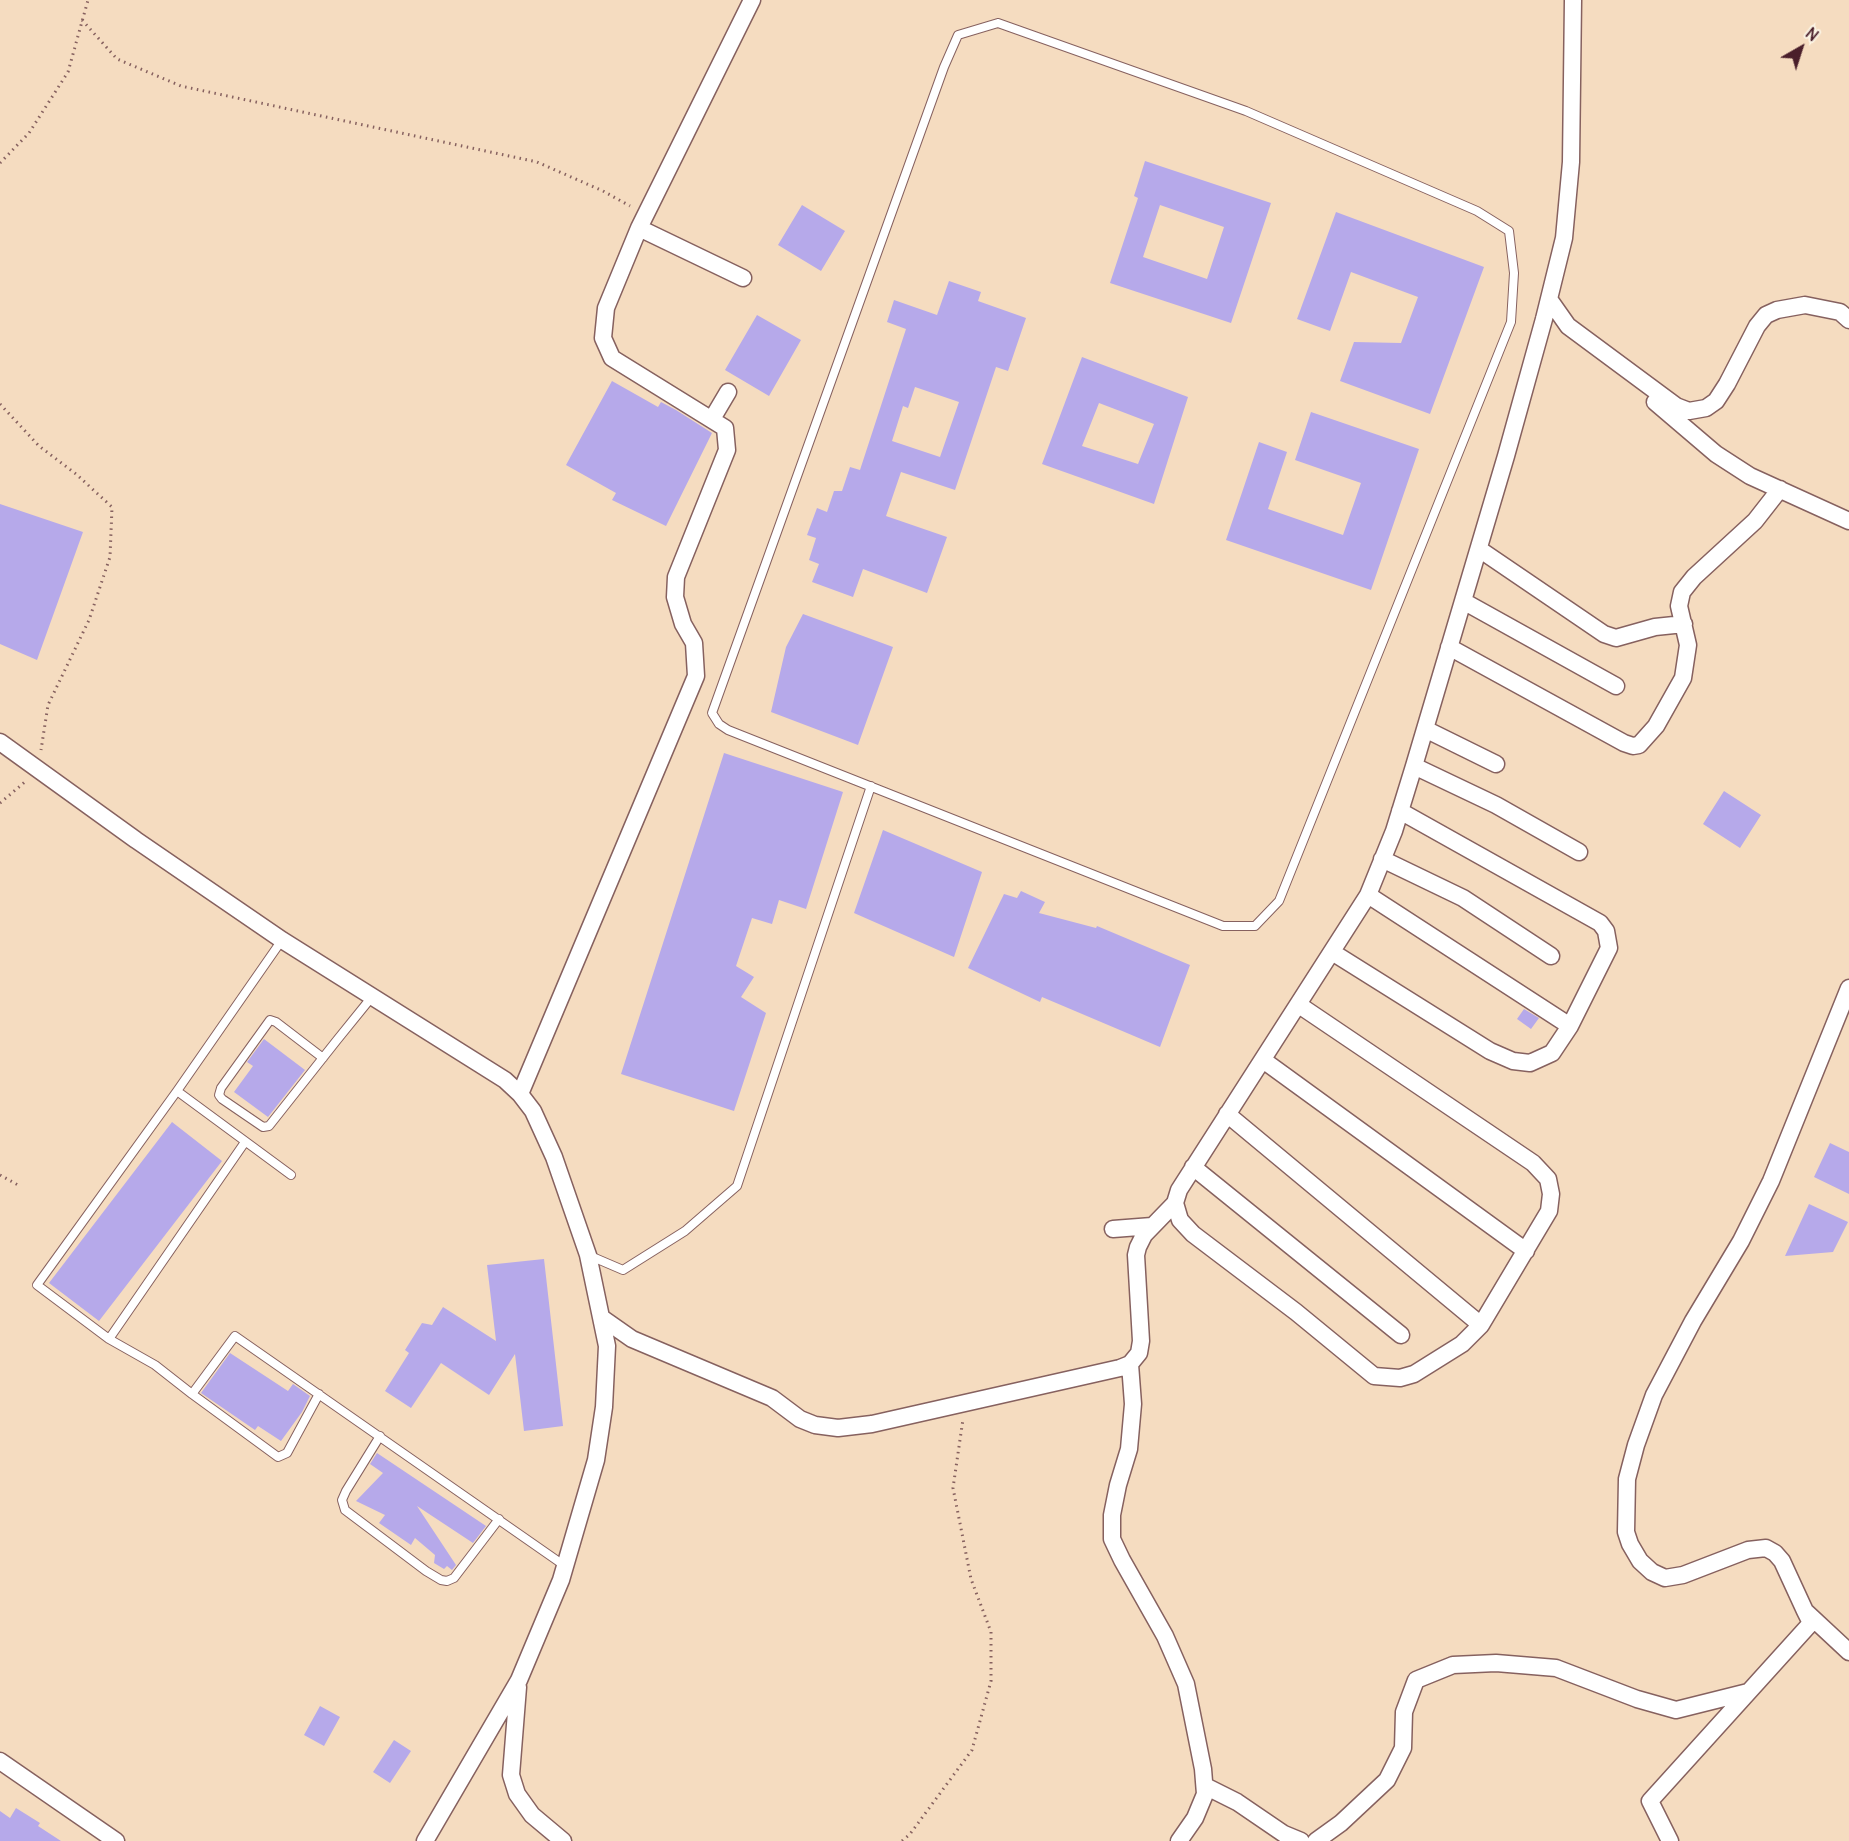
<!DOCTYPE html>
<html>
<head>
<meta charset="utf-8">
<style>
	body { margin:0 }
	#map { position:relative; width:1849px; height:1841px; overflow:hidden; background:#f5dcc0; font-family:Delius,sans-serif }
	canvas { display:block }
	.north { position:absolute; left:1771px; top:18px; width:60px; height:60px; -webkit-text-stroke:4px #fcf5e5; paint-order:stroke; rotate:39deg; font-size:16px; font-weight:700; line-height:24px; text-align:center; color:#4a1f2b }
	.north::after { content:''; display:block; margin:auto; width:21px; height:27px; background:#4a1f2b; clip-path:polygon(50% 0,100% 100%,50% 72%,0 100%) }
</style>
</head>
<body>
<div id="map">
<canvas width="1849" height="1841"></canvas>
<div class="north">N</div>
</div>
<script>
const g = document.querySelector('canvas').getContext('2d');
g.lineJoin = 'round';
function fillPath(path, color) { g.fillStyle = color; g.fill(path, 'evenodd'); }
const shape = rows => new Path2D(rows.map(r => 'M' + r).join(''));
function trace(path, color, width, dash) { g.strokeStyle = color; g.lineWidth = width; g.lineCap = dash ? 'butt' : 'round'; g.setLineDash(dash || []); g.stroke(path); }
const building = shape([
	[1145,161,1271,203,1231,323,1110,283,1138,198,1134,196],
	[1160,205,1224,227,1207,279,1143,257],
	[802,205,845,231,821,271,778,245],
	[1336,212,1484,267,1430,414,1340,381,1354,342,1401,343,1418,297,1351,272,1330,331,1297,319],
	[949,281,981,292,978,301,1026,318,1008,371,996,367,955,490,901,472,886,516,947,537,927,593,863,569,853,597,812,582,819,564,809,560,816,538,807,535,817,508,827,512,834,491,842,491,850,467,860,470,906,329,887,322,894,300,937,315],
	[915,387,959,402,940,457,892,441,903,406,908,408],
	[757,315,801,340,769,396,725,370],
	[1082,357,1188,397,1154,504,1042,464],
	[1099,403,1154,424,1138,464,1082,446],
	[612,381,658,407,661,402,676,410,712,433,666,526,612,500,616,493,566,465],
	[1311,412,1419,449,1371,590,1226,540,1259,442,1287,452,1268,509,1343,535,1361,483,1295,460],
	[0,504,83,532,37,660,0,644],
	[803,614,893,647,858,745,771,712,786,647],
	[724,753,843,792,806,909,779,900,772,924,752,918,736,966,754,977,741,997,766,1013,734,1111,621,1074],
	[1724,791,1761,815,1740,848,1703,824],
	[883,830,982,872,954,957,854,913],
	[1021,891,1045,902,1039,913,1096,928,1097,926,1190,965,1160,1047,1042,997,1040,1002,968,968,1004,894,1017,898],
	[1524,1009,1539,1018,1531,1029,1517,1019],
	[264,1039,305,1070,268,1117,234,1092,253,1066,247,1062],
	[172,1122,222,1161,99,1321,49,1283],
	[1830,1143,1849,1152,1849,1194,1814,1177],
	[1809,1204,1848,1222,1833,1252,1785,1256],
	[544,1259,563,1426,524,1431,515,1354,489,1395,441,1363,411,1408,385,1391,409,1353,405,1350,422,1323,432,1325,443,1307,496,1341,487,1265],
	[230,1353,288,1391,293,1384,310,1396,302,1412,281,1441,258,1426,255,1430,201,1393],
	[377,1453,486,1526,473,1543,417,1506,456,1565,452,1570,447,1566,444,1569,434,1563,435,1555,415,1538,411,1545,379,1523,385,1515,356,1501,383,1473,370,1464],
	[320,1706,340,1717,324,1746,304,1735],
	[394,1740,411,1751,390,1783,373,1772],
	[16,1808,40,1823,38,1826,61,1841,0,1841,0,1811,10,1818]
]);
const path = shape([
	[82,20,117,59,181,86,537,162,603,191,630,206],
	[0,163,29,133,68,72,88,0],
	[0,404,39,446,76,474,112,507,110,557,89,620,48,705,41,750],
	[0,803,26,781],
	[0,1175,18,1185],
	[902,1841,910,1834,972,1750,991,1681,991,1632,971,1579,953,1488,963,1419]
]);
const service = shape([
	[998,23,1246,111,1477,211,1509,231,1514,273,1511,322,1279,901,1255,926,1223,926,728,730,719,724,712,713,944,67,958,35,998,23],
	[282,940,177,1091,37,1285,109,1339,155,1365,192,1394,235,1336,565,1566],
	[323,1058,276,1022,270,1020,221,1088,219,1095,222,1099,263,1127,269,1126,337,1040,371,998],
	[177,1091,291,1175],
	[588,1255,623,1270,685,1231,737,1186,871,786],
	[109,1339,245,1142],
	[192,1394,278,1457,287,1453,319,1394],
	[380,1436,346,1491,342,1500,345,1510,426,1571,441,1580,447,1581,454,1578,499,1519]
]);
const minor = shape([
	[639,228,743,278],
	[1549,299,1568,326,1676,406,1689,411,1706,408,1716,401,1727,384,1757,326,1766,315,1777,310,1805,305,1840,312,1849,320],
	[1655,402,1716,454,1750,476,1849,521],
	[712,419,728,392],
	[1479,549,1604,634,1616,638,1655,627,1684,624],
	[1463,601,1616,686],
	[1449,647,1624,743,1633,746,1639,745,1656,726,1683,678,1688,645,1679,606,1682,592,1694,577,1755,521,1780,489],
	[1425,729,1496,764],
	[0,742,136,840,282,940,505,1080,520,1094,533,1111,554,1157,588,1255,607,1346,604,1407,596,1460,561,1580,519,1680,425,1841],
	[1414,766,1496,805,1579,852],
	[1382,859,1463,898,1551,956],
	[1368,895,1394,831,1414,766,1506,456,1544,319,1564,238,1571,162,1573,0],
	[1332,952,1490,1051,1513,1061,1530,1063,1552,1053,1570,1026,1609,948,1606,931,1600,923,1400,811],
	[1849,988,1771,1181,1741,1241,1693,1321,1654,1395,1636,1445,1627,1479,1626,1532,1630,1544,1640,1561,1652,1572,1665,1578,1683,1575,1748,1550,1766,1548,1775,1553,1782,1561,1805,1611,1849,1652],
	[1299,1005,1533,1163,1548,1179,1551,1194,1549,1211,1481,1325,1462,1344,1414,1374,1400,1378,1374,1376,1296,1312,1193,1234,1180,1220,1175,1203,1179,1190,1368,895,1570,1026],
	[1263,1060,1526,1251],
	[520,1094,696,676,694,643,683,624,675,597,676,577,727,450,725,428,612,358,603,338,606,308,639,228,752,0],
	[1227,1114,1481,1325],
	[1193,1167,1401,1335],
	[1113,1229,1152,1226],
	[602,1318,632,1339,772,1398,800,1419,815,1425,838,1428,872,1424,1120,1368,1130,1364,1139,1353,1141,1341,1136,1255,1138,1247,1144,1235,1175,1203],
	[1130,1364,1133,1404,1129,1449,1118,1485,1112,1515,1112,1539,1122,1560,1165,1636,1186,1684,1203,1769,1205,1794,1195,1818,1179,1841],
	[518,1687,511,1775,517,1794,532,1815,563,1841],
	[0,1761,116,1841],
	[1205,1786,1237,1802,1284,1834,1301,1841],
	[1316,1841,1341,1823,1387,1780,1403,1748,1404,1712,1416,1680,1453,1665,1496,1663,1556,1668,1637,1699,1676,1710,1748,1692],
	[1670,1841,1650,1801,1811,1623,1805,1611]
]);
fillPath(building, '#b6a9ea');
trace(service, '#86615f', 10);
trace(minor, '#86615f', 19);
trace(path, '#86615f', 3, [1.5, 4.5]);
trace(service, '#fff', 8);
trace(minor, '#fff', 16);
</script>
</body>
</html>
